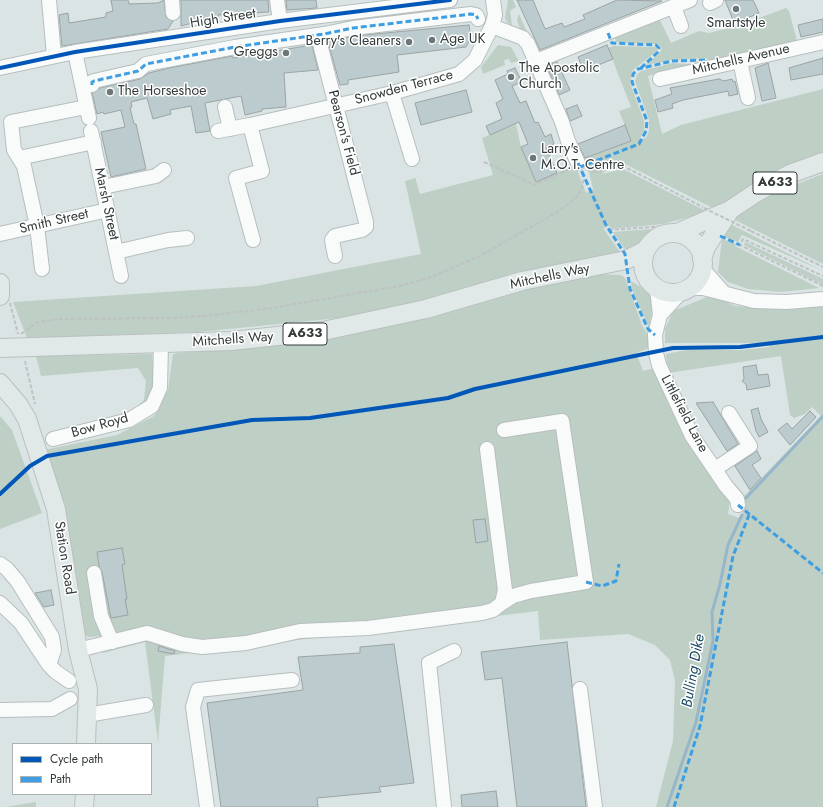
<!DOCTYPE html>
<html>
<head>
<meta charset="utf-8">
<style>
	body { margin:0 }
	#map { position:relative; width:823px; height:807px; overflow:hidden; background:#dae4e4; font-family:Jost,sans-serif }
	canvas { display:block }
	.legend { position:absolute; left:12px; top:743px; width:140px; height:52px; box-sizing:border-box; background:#fff; border:1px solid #adb0b0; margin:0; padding:5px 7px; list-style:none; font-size:12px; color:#333a3a }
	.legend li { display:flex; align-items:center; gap:8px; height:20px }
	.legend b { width:20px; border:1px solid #adb0b0 }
</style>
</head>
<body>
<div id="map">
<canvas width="823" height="807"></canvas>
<ul class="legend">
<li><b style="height:5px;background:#0057b8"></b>Cycle path</li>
<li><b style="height:5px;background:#3e9ee2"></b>Path</li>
</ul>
</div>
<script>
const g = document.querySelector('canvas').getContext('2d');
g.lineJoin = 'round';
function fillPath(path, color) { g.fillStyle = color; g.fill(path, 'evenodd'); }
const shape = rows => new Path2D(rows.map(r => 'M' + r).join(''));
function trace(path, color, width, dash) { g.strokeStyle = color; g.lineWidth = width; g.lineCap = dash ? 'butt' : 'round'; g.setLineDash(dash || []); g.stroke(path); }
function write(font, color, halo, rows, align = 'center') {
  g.font = font + ' Jost,sans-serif'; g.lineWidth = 3; g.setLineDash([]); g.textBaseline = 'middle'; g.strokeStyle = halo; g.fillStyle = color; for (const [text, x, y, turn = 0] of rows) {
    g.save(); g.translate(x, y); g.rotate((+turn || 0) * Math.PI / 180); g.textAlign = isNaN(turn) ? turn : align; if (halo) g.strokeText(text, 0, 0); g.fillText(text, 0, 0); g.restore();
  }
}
const green = shape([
	[508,0,513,0,516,7,510,11,512,26,507,22,505,18],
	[786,8,789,11,797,41,709,61,706,58,672,60,645,65,660,53,662,48,658,44,616,42,615,38,660,20,671,43,699,31,709,33,740,25],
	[519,14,528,34,520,29,517,20],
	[498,45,511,47,519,61,511,63,509,59,504,60,505,65,483,74,481,67],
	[613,46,655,47,658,49,657,51,633,70,631,75,630,83,644,121,644,130,640,139,646,138,649,131,649,120,635,81,637,75,641,71,673,63,688,64,703,62,704,64,691,67,677,67,648,76,662,134,681,125,823,89,823,156,717,210,623,163,612,165,602,174,623,169,710,213,700,214,663,224,611,229,610,226,603,228,622,255,379,314,199,332,27,338,13,302,256,286,421,254,405,181,413,179,415,177,420,194,493,175,482,138,516,124,521,147,536,182,575,164,586,193,593,189,589,172,581,159,631,141,619,111,631,107,608,48],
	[823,174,823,264,733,219,751,206,773,193],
	[730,224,823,271,742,235,738,242,722,236],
	[651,229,642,238,638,244,627,252,613,232],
	[722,239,736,244,735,246,819,288,781,292,748,289,728,282,718,272],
	[745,242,823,279,823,285,744,245],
	[597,274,621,275,625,278,642,325,649,337,649,348,636,353,643,371,655,368,730,501,728,514,742,519,744,496,821,416,812,407,805,414,794,418,790,415,781,356,668,373,666,354,686,350,742,350,770,347,764,343,665,343,665,329,673,311,712,295,735,306,771,309,823,305,823,807,656,807,673,741,675,681,670,660,655,645,628,634,540,640,538,611,165,656,158,742,145,642,103,653,99,636,88,637,83,633,44,450,117,435,154,416,168,390,173,354,361,331,509,293],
	[631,281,649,292,653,304,649,328,632,289],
	[152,354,155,388,148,404,125,417,144,400,146,381,138,368,41,376,36,356],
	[0,416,12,430,42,513,0,529],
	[36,802,36,807,5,807]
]);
const stream = shape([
	[746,498,823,416],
	[667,807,696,722,713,641,712,612,720,584,728,545,742,515]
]);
const building = shape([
	[111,0,128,0,129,4,158,3,164,0,166,17,173,21,168,29,62,46,59,15,68,13,69,23,106,17,106,13,113,11,111,0],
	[181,0,268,0,269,12,218,15,219,16,181,26,181,0],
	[286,0,316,0,317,8,287,10,286,0],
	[517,0,533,0,545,29,562,23,564,27,585,19,583,15,617,0,662,1,540,50,517,0],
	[725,0,753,0,759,13,738,22,733,20,725,0],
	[823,19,823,32,801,37,798,25,823,19],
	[469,25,471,38,466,47,397,55,399,72,348,80,348,84,340,85,328,42,354,36,469,25],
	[312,45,318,70,284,73,286,107,262,109,262,111,245,115,241,96,205,103,210,131,196,133,191,106,170,110,171,114,153,119,147,98,131,102,132,107,130,108,134,124,136,124,146,169,111,177,101,132,125,127,121,110,104,114,103,112,97,114,92,93,100,88,140,79,149,73,169,68,232,56,233,58,312,45],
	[607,45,613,59,584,71,578,57,607,45],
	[823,58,823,74,791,80,789,68,823,58],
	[557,62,570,90,559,95,547,66,557,62],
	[768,63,776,98,762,101,755,68,768,63],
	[515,68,522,82,512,86,520,103,526,101,535,123,538,122,545,137,551,134,554,144,546,148,557,173,536,182,521,147,528,144,519,122,490,135,486,126,502,119,496,103,503,99,495,80,508,74,507,71,515,68],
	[719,79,724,81,732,79,733,82,735,81,738,94,729,96,728,91,683,100,672,104,673,108,658,112,655,100,672,94,670,88,719,79],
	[466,90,472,112,421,125,415,103,466,90],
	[577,105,582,116,570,121,566,109,577,105],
	[625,125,631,141,585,158,578,144,625,125],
	[756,365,758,375,768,374,770,386,747,390,746,384,742,381,744,379,743,367,756,365],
	[713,402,738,444,727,451,696,403,713,402],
	[758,408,761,419,768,432,759,437,756,431,751,410,758,408],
	[810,411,816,417,790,445,778,430,787,423,792,429,810,411],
	[757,451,761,459,752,465,761,478,750,490,735,466,757,451],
	[485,519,488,541,476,543,473,520,485,519],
	[122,548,125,564,122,565,127,599,125,599,128,615,111,618,102,572,99,566,97,552,122,548],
	[51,590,54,605,44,607,35,593,51,590],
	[567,642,586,807,517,807,502,678,485,680,481,652,567,642],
	[394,644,414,783,379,787,381,792,317,798,318,807,221,807,207,703,303,690,298,657,360,653,360,647,394,644],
	[159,646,175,651,174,654,158,651,159,646],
	[496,791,498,807,462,807,461,795,496,791]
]);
const path = shape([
	[484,162,535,185,570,169],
	[587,169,594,172,623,166,703,207],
	[609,230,666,226],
	[751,231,823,267],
	[823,286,740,245,743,239,823,276],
	[10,303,18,334],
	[21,334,38,322,59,319,174,318,215,315,272,308,399,286,429,278,478,257,559,211,576,198,582,189,584,176,582,175],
	[25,361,35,404]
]);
const minor = shape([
	[49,0,54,56],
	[172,0,173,13],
	[277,0,280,21],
	[710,3,716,0],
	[674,7,681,26],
	[492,26,523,38,528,44,562,122,568,141,578,163],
	[320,44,366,222,366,227,362,230,335,236,332,240,335,256],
	[75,52,89,118],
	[536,61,690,0],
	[740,61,748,98],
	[0,68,75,52,280,21,450,0],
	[660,79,823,42],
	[92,85,92,82,94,81,138,71,146,64,235,47,324,34,353,28,471,14,476,15,478,19],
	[392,93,412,159],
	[225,107,230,129],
	[250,125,392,93,459,74,475,60,492,26,495,15,493,0],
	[91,131,121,276],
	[218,131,250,125,262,171,236,178,253,240],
	[19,158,94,142],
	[103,187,156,176,164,170],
	[0,234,108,210],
	[116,252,168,240,187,238],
	[702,268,724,293],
	[42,269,37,226,24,166,14,150,11,122,86,107],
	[688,288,703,288,754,301,787,302,823,299],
	[657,289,660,315],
	[681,292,660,315,655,335,656,353,659,365,692,436,726,486,737,499,738,505],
	[53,439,129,420,152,406,160,388,161,344],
	[715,469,750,446,729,413],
	[0,564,7,569,18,582,52,637,54,650,49,665],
	[94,573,101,616,112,642],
	[0,603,21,623,49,665,56,672,69,681],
	[502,603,513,596,531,591,586,582,562,421,504,430],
	[78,650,147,633,182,644,202,647,246,643,300,631,368,628,482,613,493,610,502,603,505,590,487,449],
	[580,689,595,807],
	[0,710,52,709,70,699],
	[87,715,146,705],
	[207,807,193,707,198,690,292,680],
	[444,807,429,663,454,651]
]);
const major = shape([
	[677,233,730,210,757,192,790,174,823,162],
	'643 263a30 30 0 1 1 60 0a30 30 0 1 1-60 0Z',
	[702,259,706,247,730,210],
	[0,283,0,296],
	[0,348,231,341,323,331,426,309,522,281,626,260,646,250],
	[0,383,18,404,27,419,56,509,78,650,88,689,86,744],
	[84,807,85,794]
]);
const pathBridge = shape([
	[704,208,751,231]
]);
const quiet = shape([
	[608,33,612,43,656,45,659,48,658,52,641,68],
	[92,85,92,82,94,81,138,71,146,64,235,47,324,34,353,28,471,14,476,15,478,19],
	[578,163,606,225,625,254,630,289,648,329,655,335],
	[580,167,639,144,646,131,647,121,632,82,633,74,638,69,672,61,705,60,712,67],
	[720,236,740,245],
	[738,505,823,573],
	[586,582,602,586,616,581,619,564],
	[674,807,700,726,733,556,749,515]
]);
const cycleway = shape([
	[0,68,75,52,280,21,450,0],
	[0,494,30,466,47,456,252,420,310,418,448,398,475,389,673,348,740,347,823,337]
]);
const markers = [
	[736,9,4,"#6d7676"],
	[432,40,4,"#6d7676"],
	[409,42,4,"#6d7676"],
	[286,53,4,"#6d7676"],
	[511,77,4,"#6d7676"],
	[110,92,4,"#6d7676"],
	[533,158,4,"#6d7676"]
];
const shields = [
	[775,183,44],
	[305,334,44]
];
const shieldNames = [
	["A633",775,183],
	["A633",305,334]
];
const streetNames = [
	["High Street",223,19,-9],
	["Mitchells Avenue",741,60,-13],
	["Snowden Terrace",404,88,-15],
	["Pearson's Field",343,133,75],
	["Marsh Street",106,204,78],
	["Smith Street",54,222,-13],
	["Mitchells Way",550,277,-12],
	["Mitchells Way",233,340,-4],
	["Littlefield Lane",684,414,62],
	["Bow Royd",100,426,-16],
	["Station Road",64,558,81]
];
const poiNames = [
	["Smartstyle",736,24,"center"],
	["Age UK",440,40],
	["Berry's Cleaners",401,42,"right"],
	["Greggs",278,53,"right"],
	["The Apostolic",519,69],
	["Church",519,85],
	["The Horseshoe",118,92],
	["Larry's",541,150],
	["M.O.T. Centre",541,166]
];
const waterNames = [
	["Bulling Dike",694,671,-80]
];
fillPath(green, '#becfc5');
trace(stream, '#98b6c9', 3);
fillPath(building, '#bccbcd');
trace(building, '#9ba3a4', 1);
trace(minor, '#b7bebe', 16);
trace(major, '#babfbf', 20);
trace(path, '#bfc2c2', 2, [4, 2]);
trace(minor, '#f9fbfb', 14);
trace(major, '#e0e9e7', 18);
trace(pathBridge, '#bfc2c2', 2, [4, 2]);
trace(quiet, '#3e9ee2', 3, [6, 3]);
trace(cycleway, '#0057b8', 4);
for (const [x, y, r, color] of markers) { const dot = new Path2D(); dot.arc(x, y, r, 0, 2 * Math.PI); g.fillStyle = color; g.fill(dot); trace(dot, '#fff', 1.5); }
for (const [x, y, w] of shields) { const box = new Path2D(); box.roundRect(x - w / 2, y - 11, w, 22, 3); g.fillStyle = '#fff'; g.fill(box); trace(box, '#333a3a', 1); }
write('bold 13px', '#333a3a', null, shieldNames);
write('14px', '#333a3a', '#fff', streetNames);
write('14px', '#333a3a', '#fff', poiNames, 'left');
write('italic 15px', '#194a65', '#fff', waterNames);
</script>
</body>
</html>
